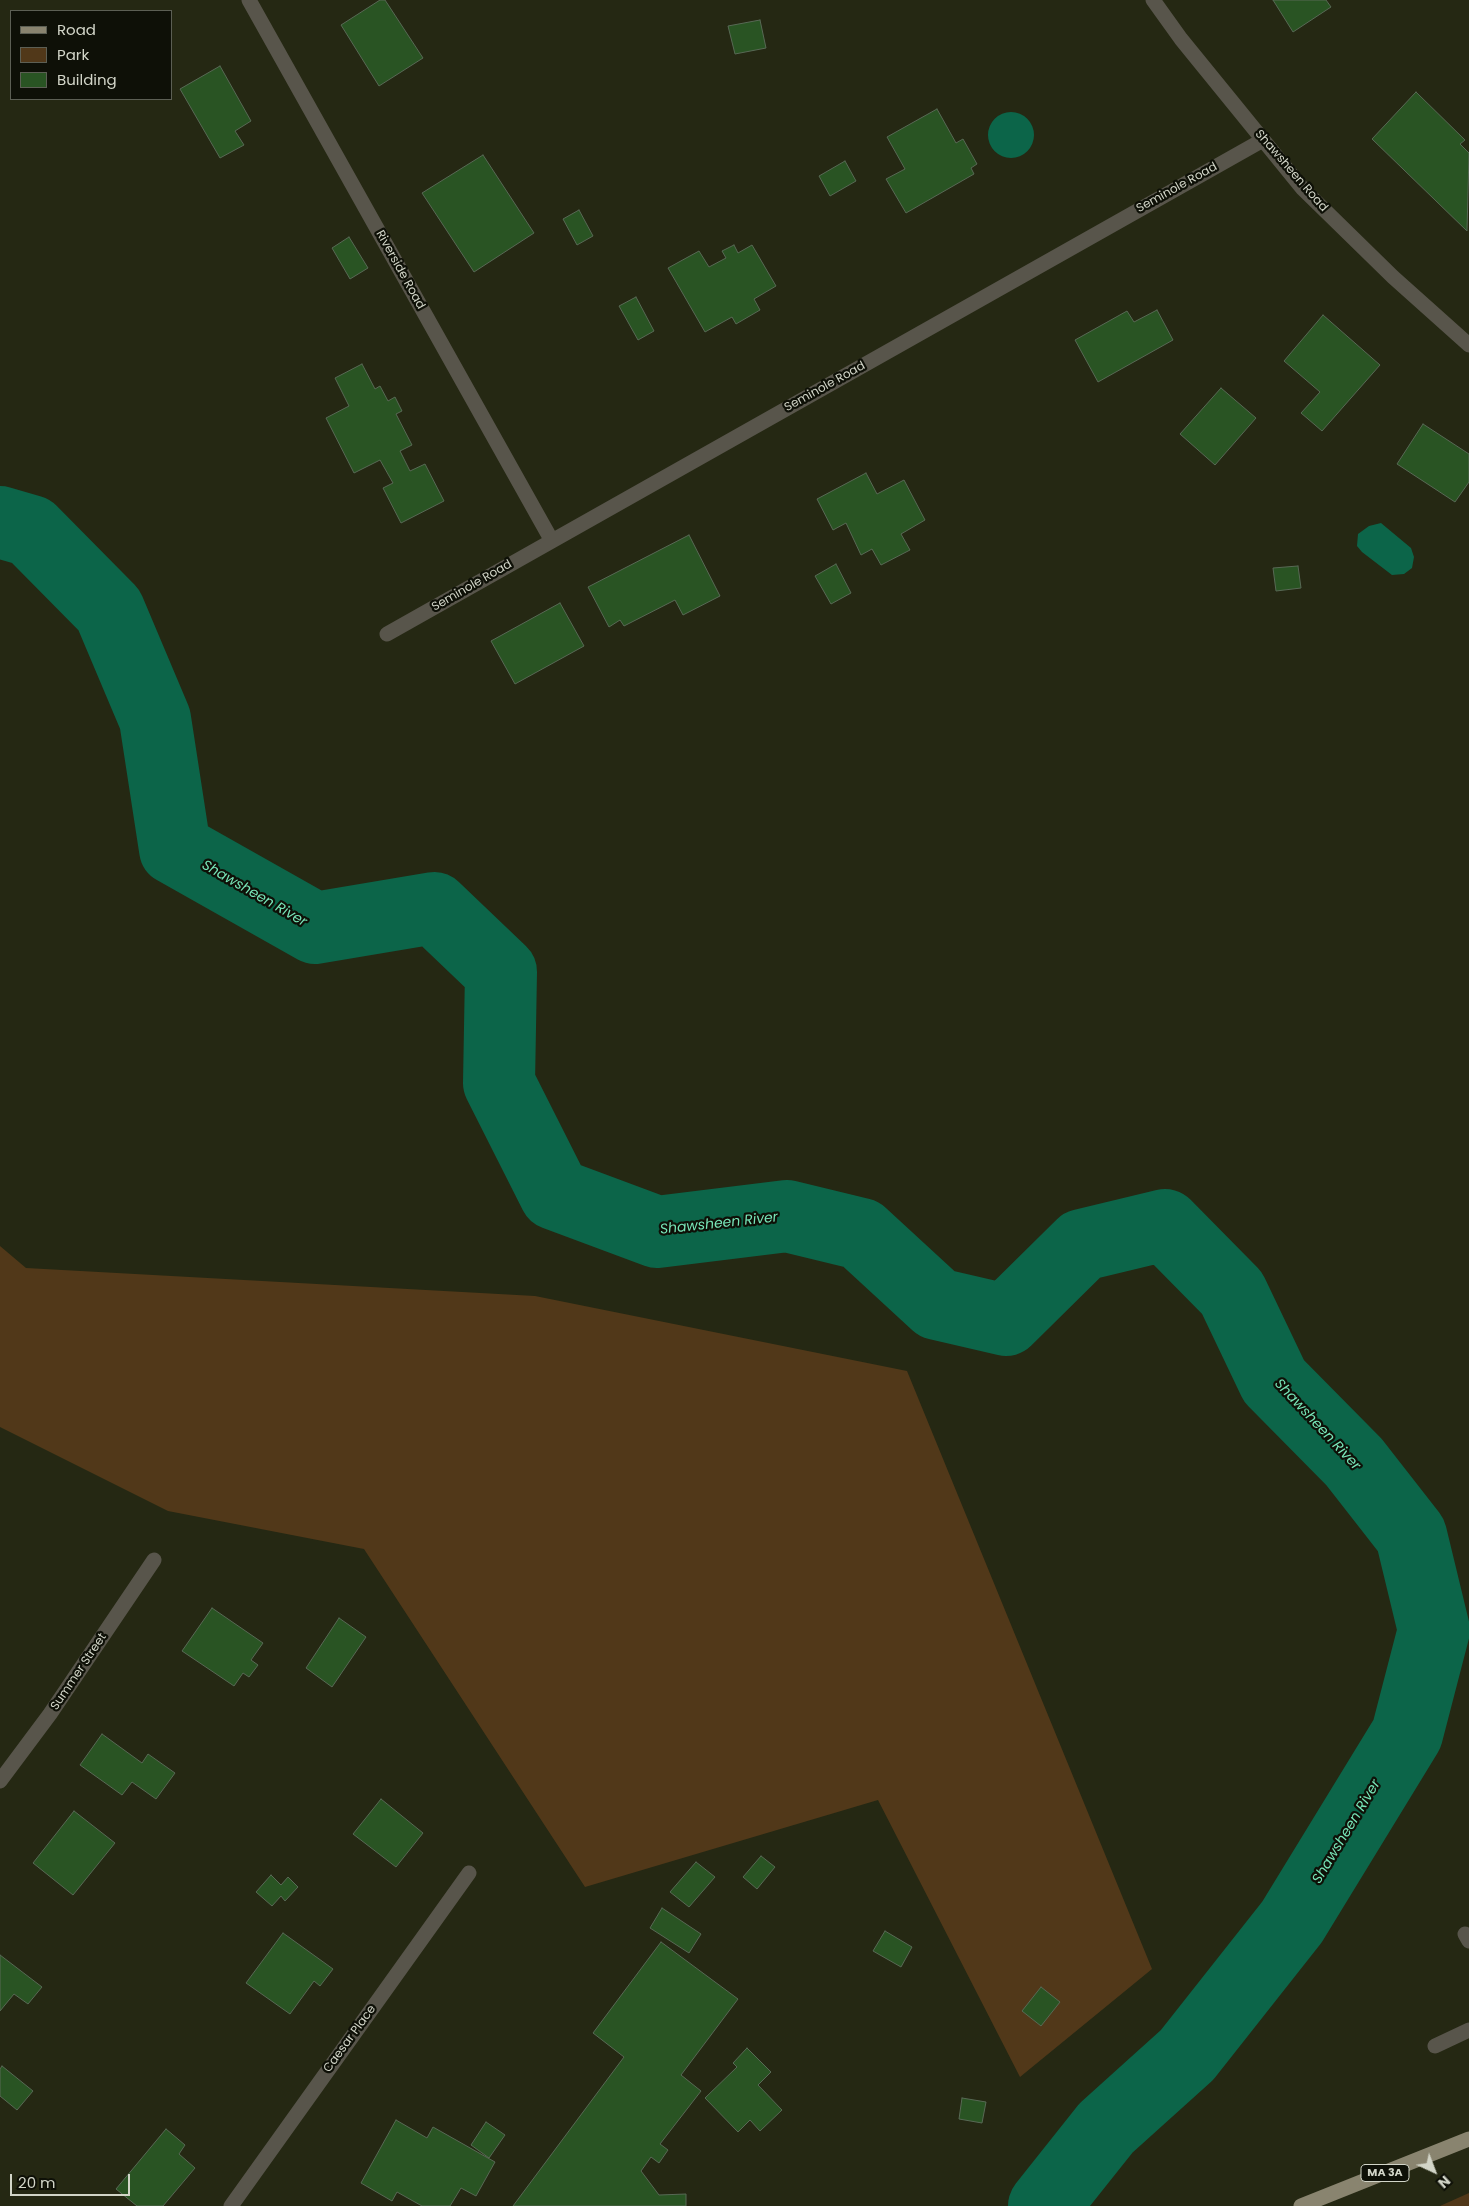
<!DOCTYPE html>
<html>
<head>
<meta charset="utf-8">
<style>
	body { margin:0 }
	#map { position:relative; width:1469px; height:2206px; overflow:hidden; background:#252813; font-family:Poppins,sans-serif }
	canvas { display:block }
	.legend { position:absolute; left:10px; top:10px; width:162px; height:90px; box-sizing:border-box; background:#0e1007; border:1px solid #5c5f54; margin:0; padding:6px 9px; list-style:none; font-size:15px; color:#d2d5c8 }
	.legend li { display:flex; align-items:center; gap:10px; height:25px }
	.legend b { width:25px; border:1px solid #5c5f54 }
	.north { position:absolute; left:1409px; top:2146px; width:50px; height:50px; -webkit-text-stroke:4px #0e1007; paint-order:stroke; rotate:137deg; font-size:14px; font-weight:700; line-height:20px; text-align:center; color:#d2d5c8 }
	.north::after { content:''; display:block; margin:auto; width:18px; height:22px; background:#d2d5c8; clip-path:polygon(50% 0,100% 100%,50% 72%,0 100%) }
	.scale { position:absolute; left:10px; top:2174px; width:120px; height:22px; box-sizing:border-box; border:2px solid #d2d5c8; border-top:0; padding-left:6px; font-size:15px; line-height:18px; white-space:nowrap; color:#d2d5c8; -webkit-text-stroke:4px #0e1007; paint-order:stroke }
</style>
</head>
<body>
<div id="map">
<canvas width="1469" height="2206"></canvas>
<ul class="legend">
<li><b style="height:6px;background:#89846f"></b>Road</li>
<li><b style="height:14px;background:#513819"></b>Park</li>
<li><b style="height:14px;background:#295423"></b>Building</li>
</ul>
<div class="north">N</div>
<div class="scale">20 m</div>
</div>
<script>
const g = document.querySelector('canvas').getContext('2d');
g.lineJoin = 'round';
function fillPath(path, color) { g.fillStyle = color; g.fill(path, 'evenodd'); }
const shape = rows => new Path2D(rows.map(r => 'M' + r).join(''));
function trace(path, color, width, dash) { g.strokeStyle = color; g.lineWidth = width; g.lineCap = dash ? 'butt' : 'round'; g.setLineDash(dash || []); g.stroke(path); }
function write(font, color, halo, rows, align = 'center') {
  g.font = font + ' Poppins,sans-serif'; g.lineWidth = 4.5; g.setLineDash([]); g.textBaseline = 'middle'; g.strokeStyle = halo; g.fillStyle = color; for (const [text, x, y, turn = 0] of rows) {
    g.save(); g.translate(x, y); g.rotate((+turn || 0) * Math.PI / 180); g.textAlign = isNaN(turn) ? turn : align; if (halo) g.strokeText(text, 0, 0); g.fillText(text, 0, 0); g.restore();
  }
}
const green = shape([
	[0,1246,26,1268,535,1296,907,1371,1152,1969,1020,2077,878,1800,585,1887,364,1549,168,1511,0,1427],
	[1469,2193,1469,2206,1440,2206]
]);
const water = shape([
	'988 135a23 23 0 1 1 46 0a23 23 0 1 1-46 0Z',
	[1381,523,1411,548,1414,557,1412,568,1404,574,1392,575,1362,552,1357,546,1358,534,1369,526]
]);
const river = shape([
	[0,522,31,531,109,610,155,719,175,849,315,928,434,908,501,972,499,1083,555,1194,657,1232,787,1216,861,1234,937,1304,1006,1320,1082,1245,1165,1225,1232,1293,1274,1381,1354,1462,1411,1535,1434,1630,1407,1734,1292,1922,1187,2055,1106,2128,1044,2206]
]);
const building = shape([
	[380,0,385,0,423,58,379,86,341,25,380,0],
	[1273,0,1326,0,1331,7,1293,32,1273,0],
	[760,20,766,48,735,54,728,26,760,20],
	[220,66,251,121,235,131,244,145,220,158,180,89,220,66],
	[1416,92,1465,140,1460,144,1469,153,1467,231,1372,139,1416,92],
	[937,109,956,143,963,139,977,164,971,168,974,174,906,213,886,179,905,169,887,137,937,109],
	[483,155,534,233,474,272,422,193,483,155],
	[845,161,856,181,830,196,819,176,845,161],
	[579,210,593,236,577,245,563,219,579,210],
	[349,237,368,268,350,279,332,248,349,237],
	[734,245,738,253,752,245,776,286,754,299,760,310,736,324,732,317,705,332,668,268,699,251,709,267,726,258,722,251,734,245],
	[636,297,654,331,638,340,619,306,636,297],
	[1157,310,1173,340,1098,382,1075,340,1127,311,1134,322,1157,310],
	[1323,315,1380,365,1322,431,1301,413,1320,392,1284,361,1323,315],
	[362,364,375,389,380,386,388,401,395,397,402,411,396,414,412,445,400,451,410,471,425,464,444,501,401,523,383,488,393,483,380,460,354,473,326,418,349,406,335,378,362,364],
	[1221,388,1256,418,1215,465,1180,434,1221,388],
	[1423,424,1469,454,1469,482,1455,502,1397,464,1423,424],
	[866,473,877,494,904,480,925,520,901,534,910,550,881,565,872,549,861,555,846,523,833,530,817,499,866,473],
	[689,535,720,596,683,615,675,600,624,626,620,620,609,627,588,587,689,535],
	[836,564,851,593,831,604,815,576,836,564],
	[1298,566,1301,588,1276,591,1273,568,1298,566],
	[560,603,584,646,515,684,491,641,560,603],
	[212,1608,263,1643,251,1660,258,1665,249,1677,243,1673,234,1686,182,1651,212,1608],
	[339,1618,366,1637,332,1687,306,1668,339,1618],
	[102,1734,142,1763,148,1754,175,1773,156,1799,132,1782,122,1795,80,1765,102,1734],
	[381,1799,423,1833,396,1867,353,1834,381,1799],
	[74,1811,115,1843,73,1895,33,1863,74,1811],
	[761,1856,775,1867,757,1889,743,1877,761,1856],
	[696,1862,715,1877,689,1907,670,1892,696,1862],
	[271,1875,281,1885,288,1877,298,1887,285,1901,281,1896,272,1906,256,1892,271,1875],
	[662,1908,701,1934,689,1953,650,1928,662,1908],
	[885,1931,912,1947,901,1967,873,1951,885,1931],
	[283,1933,333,1969,320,1986,314,1981,290,2014,246,1983,283,1933],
	[661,1942,738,1999,681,2075,701,2091,660,2144,668,2150,659,2163,651,2157,641,2171,659,2195,686,2194,686,2206,513,2206,624,2057,593,2033,661,1942],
	[0,1955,42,1987,28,2004,14,1994,0,2011,0,1955],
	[1041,1987,1060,2002,1041,2026,1022,2011,1041,1987],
	[747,2048,771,2072,758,2085,782,2110,760,2131,750,2120,738,2132,705,2098,737,2067,733,2063,747,2048],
	[2,2066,33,2091,17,2110,0,2096,0,2069,2,2066],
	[962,2098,986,2102,982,2123,959,2119,962,2098],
	[396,2120,427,2138,433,2127,495,2162,476,2196,461,2188,450,2206,422,2206,397,2192,392,2201,361,2183,396,2120],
	[486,2122,505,2135,489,2158,471,2145,486,2122],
	[166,2129,185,2145,179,2154,195,2168,163,2206,137,2206,116,2189,166,2129]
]);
const minor = shape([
	[249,0,552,541],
	[1153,0,1181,39,1303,189,1393,277,1469,345],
	[387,634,1263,140],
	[0,1781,50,1714,154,1560],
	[1465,1934,1469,1941],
	[1435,2046,1469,2030],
	[231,2206,469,1873]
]);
const major = shape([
	[1301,2206,1469,2139]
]);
const shields = [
	[1385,2173,48]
];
const shieldNames = [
	["MA 3A",1385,2173]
];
const streetNames = [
	["Shawsheen Road",1291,171,49],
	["Seminole Road",1177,188,-29],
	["Riverside Road",400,270,61],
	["Seminole Road",825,387,-29],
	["Seminole Road",472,586,-30],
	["Summer Street",79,1672,-56],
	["Caesar Place",350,2039,-54]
];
const waterNames = [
	["Shawsheen River",254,894,30],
	["Shawsheen River",719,1224,-6],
	["Shawsheen River",1317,1425,47],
	["Shawsheen River",1347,1832,-59]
];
fillPath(green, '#513819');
fillPath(water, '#0c6549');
trace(river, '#0c6549', 72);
fillPath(building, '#295423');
trace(building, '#586955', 1);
trace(minor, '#58554b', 15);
trace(major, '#89846f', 15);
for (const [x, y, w] of shields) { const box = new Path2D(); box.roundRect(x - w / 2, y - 8.5, w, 17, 4); g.fillStyle = '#0e1007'; g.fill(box); trace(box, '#d2d5c8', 1); }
write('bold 11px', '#d2d5c8', null, shieldNames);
write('12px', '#d2d5c8', '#0e1007', streetNames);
write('italic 14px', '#78e6b9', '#0e1007', waterNames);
</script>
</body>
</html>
